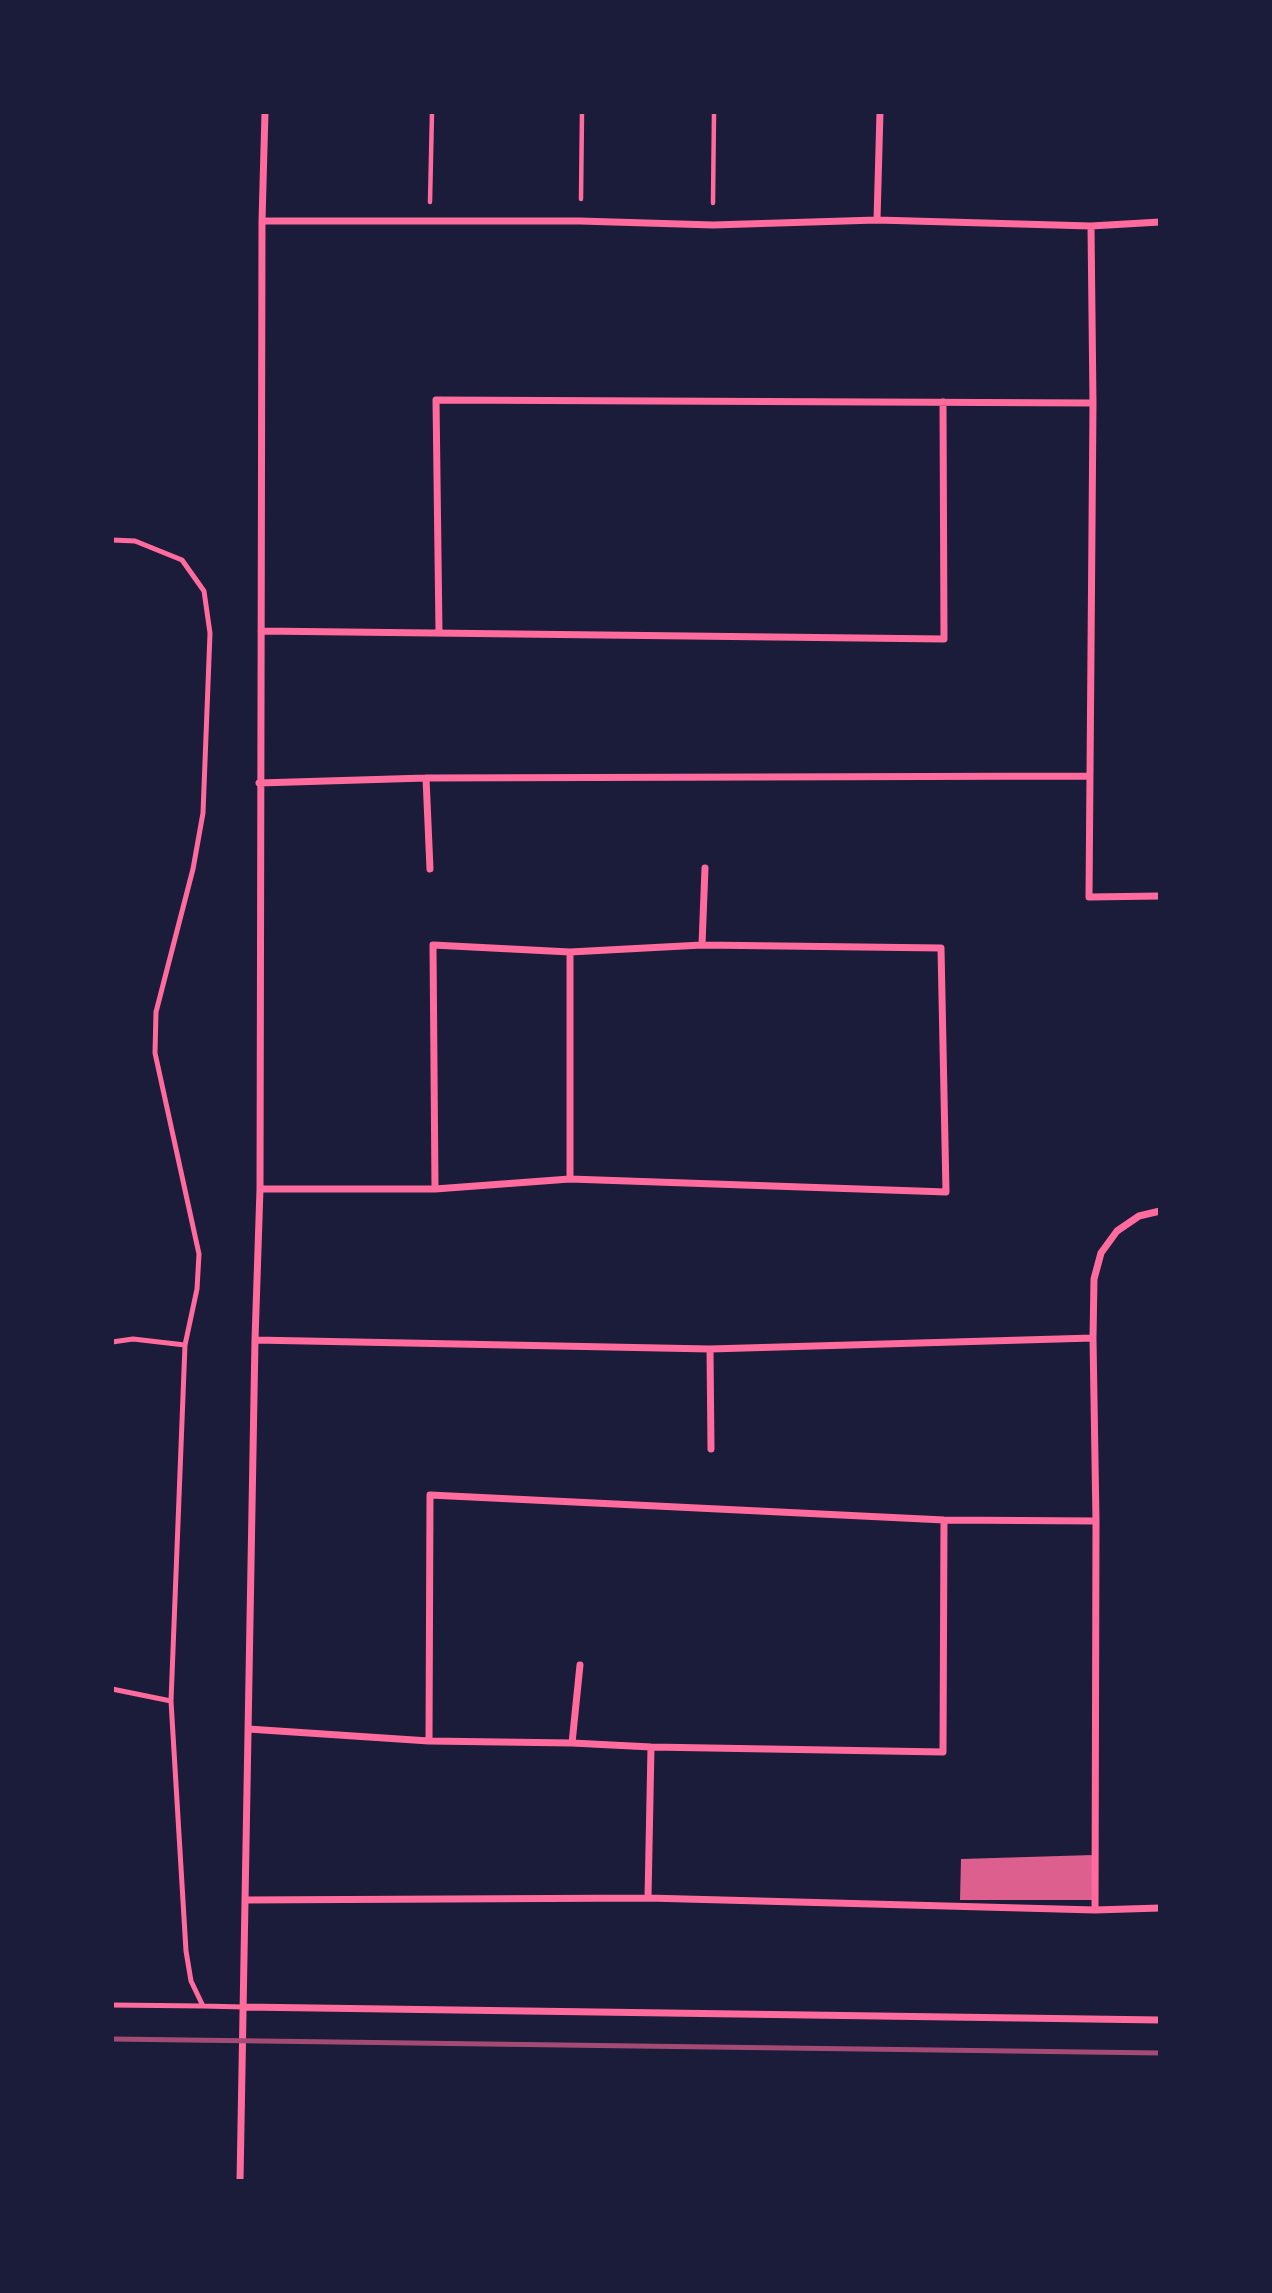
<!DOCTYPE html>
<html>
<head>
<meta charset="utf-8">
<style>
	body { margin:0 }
	#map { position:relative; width:1272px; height:2293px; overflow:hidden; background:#1b1b3a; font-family:Raleway,sans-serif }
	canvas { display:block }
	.frame { position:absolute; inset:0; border:114px solid #1b1b3a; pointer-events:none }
</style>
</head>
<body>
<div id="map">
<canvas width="1272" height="2293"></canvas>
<div class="frame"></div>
</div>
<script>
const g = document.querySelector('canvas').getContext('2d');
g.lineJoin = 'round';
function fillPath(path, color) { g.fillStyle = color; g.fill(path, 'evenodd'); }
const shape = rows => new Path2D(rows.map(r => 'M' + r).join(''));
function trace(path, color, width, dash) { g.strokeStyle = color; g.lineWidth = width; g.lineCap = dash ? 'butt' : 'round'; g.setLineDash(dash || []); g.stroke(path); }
const building = shape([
	[1093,1855,1092,1900,960,1900,961,1859]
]);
const path = shape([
	[581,199,582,112],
	[430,202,432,112],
	[713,203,714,112]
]);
const service = shape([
	[112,540,135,541,182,560,204,591,210,633,203,813,193,869,156,1012,155,1053,199,1254,197,1289,185,1345,171,1701,186,1951,191,1981,203,2006,244,2007],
	[112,1342,133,1339,185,1345],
	[112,1689,171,1701],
	[112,2005,203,2006]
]);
const minor = shape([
	[877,220,880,112],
	[262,221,580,221,713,225,877,220,1091,226,1160,222],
	[1091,226,1093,403,1089,897,1160,896],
	[261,631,944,639,943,402],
	[439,632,436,400,1093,403],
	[426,778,430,869],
	[259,783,426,778,1089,776],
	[702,945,705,868],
	[570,952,570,1179],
	[260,1189,435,1189,570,1179,946,1192,941,948,702,945,570,952,433,945,435,1189],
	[255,1340,710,1349,1093,1338],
	[710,1349,711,1449],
	[248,1729,429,1741,572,1743,651,1747,943,1752,944,1520],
	[429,1741,430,1495,944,1520,1096,1521],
	[572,1743,580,1665],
	[648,1898,651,1747],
	[246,1900,648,1898,1095,1910,1160,1908],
	[1095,1910,1096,1521,1093,1338,1094,1279,1101,1253,1117,1231,1139,1216,1160,1211],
	[244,2007,1160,2020],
	[240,2181,255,1340,260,1189,262,221,265,112]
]);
const rail = shape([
	[112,2039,1160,2053]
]);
fillPath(building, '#dd5f8e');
trace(path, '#ff6b9d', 4.5);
trace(service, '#ff6b9d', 5);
trace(minor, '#ff6b9d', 7);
trace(rail, '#a44b75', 5);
</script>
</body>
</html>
